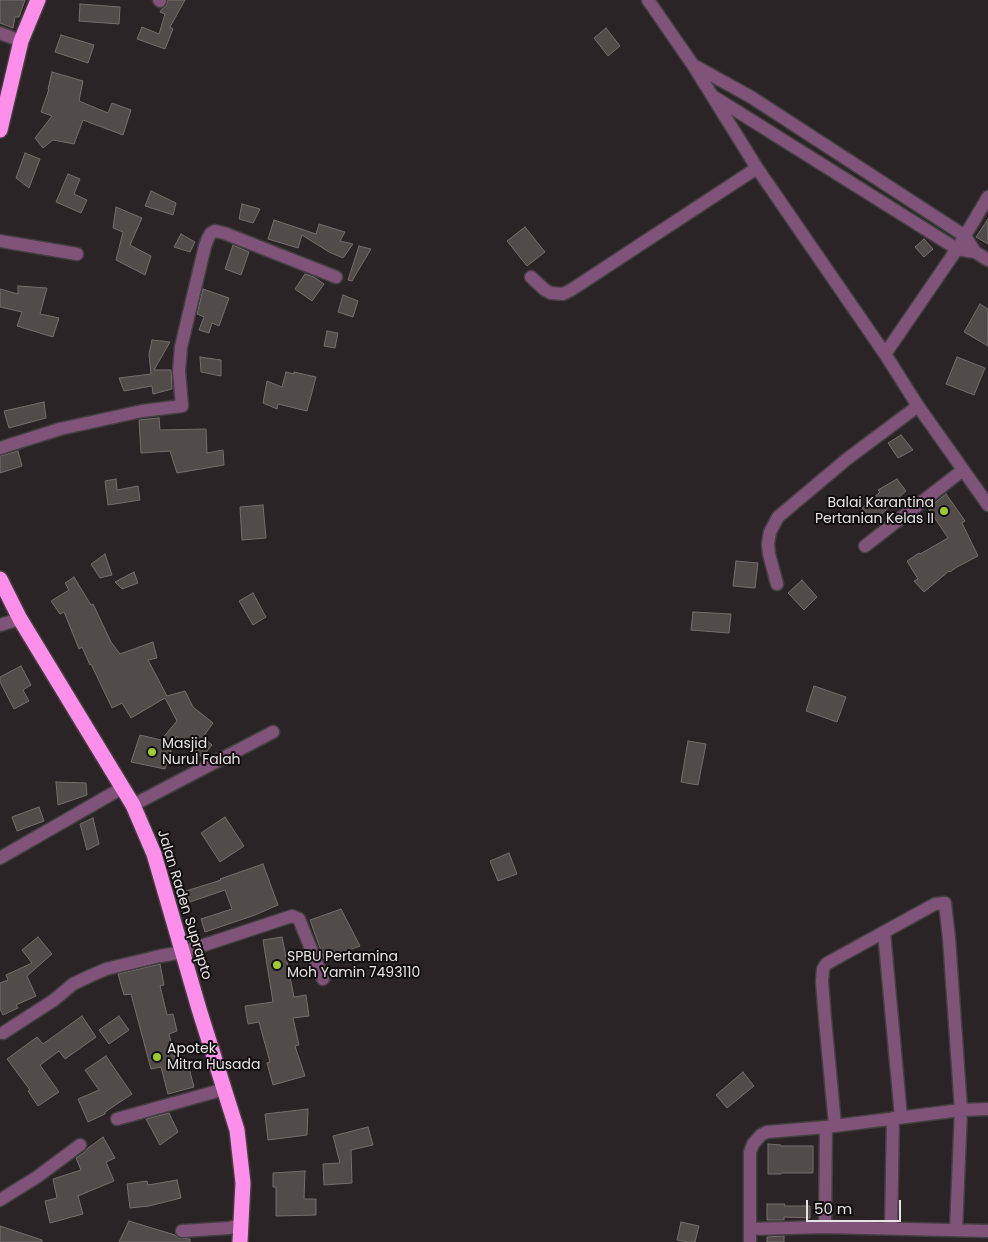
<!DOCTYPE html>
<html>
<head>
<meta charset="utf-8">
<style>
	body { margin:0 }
	#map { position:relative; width:988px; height:1242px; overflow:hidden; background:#2a2426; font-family:Poppins,sans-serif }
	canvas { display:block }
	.scale { position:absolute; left:806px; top:1200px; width:95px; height:22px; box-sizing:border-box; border:2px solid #e7e3e4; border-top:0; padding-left:6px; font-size:15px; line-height:18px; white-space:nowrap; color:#e7e3e4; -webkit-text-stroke:4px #110e0f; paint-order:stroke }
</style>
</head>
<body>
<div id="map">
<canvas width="988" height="1242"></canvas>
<div class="scale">50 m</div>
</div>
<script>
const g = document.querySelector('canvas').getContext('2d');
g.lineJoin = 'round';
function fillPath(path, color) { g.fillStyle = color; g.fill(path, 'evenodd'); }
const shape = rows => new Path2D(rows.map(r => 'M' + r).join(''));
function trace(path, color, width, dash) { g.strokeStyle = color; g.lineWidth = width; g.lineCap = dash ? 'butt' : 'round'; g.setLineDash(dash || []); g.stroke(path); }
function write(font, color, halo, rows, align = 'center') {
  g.font = font + ' Poppins,sans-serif'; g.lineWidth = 4; g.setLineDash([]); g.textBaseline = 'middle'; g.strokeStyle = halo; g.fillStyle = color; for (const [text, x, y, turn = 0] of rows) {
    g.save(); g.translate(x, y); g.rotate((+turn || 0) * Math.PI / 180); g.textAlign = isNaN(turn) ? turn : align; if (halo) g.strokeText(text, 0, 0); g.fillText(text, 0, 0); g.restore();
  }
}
const building = shape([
	[0,0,25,0,19,17,15,17,13,28,0,23,0,0],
	[168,0,185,0,170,27,173,29,165,49,137,39,142,27,159,34,165,14,160,12,162,9,166,6,168,0],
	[80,4,120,7,119,24,79,21,80,4],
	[606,28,620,46,608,56,594,38,606,28],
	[61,35,94,45,88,63,55,52,61,35],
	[52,72,83,81,79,101,108,113,112,103,131,110,123,135,83,120,74,144,53,140,43,148,35,138,52,116,41,112,49,89,48,89,52,72],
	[25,153,40,159,29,188,16,178,25,153],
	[68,174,80,179,74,194,87,200,81,213,56,202,68,174],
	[151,191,176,203,173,215,145,206,151,191],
	[242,204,260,209,253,223,239,219,242,204],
	[116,207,142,218,130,245,151,256,145,275,116,260,123,232,113,228,116,207],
	[988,219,988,244,976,237,988,219],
	[274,220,316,234,319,224,345,232,340,241,353,244,343,258,329,252,302,235,298,248,268,239,274,220],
	[525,227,545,252,527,266,507,241,525,227],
	[181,234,195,242,190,252,174,247,181,234],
	[924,239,933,249,924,257,915,247,924,239],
	[233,245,249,252,241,275,225,269,233,245],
	[359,246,371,249,352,281,348,280,359,246],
	[305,274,314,277,324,284,312,301,295,289,305,274],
	[18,286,47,288,40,314,59,318,53,337,17,326,22,312,0,307,0,289,18,294,18,286],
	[203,289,229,298,219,326,212,323,209,333,199,330,204,317,197,314,203,289],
	[343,295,358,301,353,317,338,312,343,295],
	[980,304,988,309,988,346,964,332,980,304],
	[327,331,338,333,335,348,324,346,327,331],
	[152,340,170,342,154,370,171,370,172,389,153,394,152,386,124,391,119,378,151,374,149,354,152,340],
	[200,357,221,360,221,376,201,372,200,357],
	[957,357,985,368,974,395,946,384,957,357],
	[286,372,294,374,294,372,316,377,307,411,278,404,277,409,263,403,267,381,282,387,286,372],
	[44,402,46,418,9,428,4,411,44,402],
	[159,418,160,430,206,429,207,453,223,450,224,465,177,473,170,451,141,453,139,420,159,418],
	[901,435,913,450,898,458,888,443,901,435],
	[18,451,22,466,0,473,0,456,18,451],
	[116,479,117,490,138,486,140,500,108,505,105,481,116,479],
	[897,479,906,491,887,508,888,508,874,521,862,508,880,492,878,490,897,479],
	[946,494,965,521,962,523,978,556,957,567,950,572,949,571,924,592,914,581,918,579,907,561,919,553,920,554,948,538,928,508,946,494],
	[263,505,266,538,242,540,240,507,263,505],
	[105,554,112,575,100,578,91,564,105,554],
	[736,561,758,563,755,588,733,586,736,561],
	[134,572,138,583,122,589,115,582,134,572],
	[74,577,91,605,93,604,111,642,120,654,153,642,157,658,148,660,167,696,185,691,193,707,213,723,203,737,212,745,202,757,176,736,165,769,131,762,140,735,161,740,177,721,165,698,131,718,122,703,112,708,91,664,90,665,82,647,79,649,64,612,60,614,51,601,69,590,65,583,74,577],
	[802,580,817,597,804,610,788,593,802,580],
	[253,593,266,617,253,625,239,601,253,593],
	[693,612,731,614,729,633,691,630,693,612],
	[21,666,31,685,23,690,29,701,14,709,0,682,0,677,21,666],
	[814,686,846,697,837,722,806,711,814,686],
	[688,741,706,744,698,785,681,782,688,741],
	[56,782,86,783,87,795,58,805,56,782],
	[39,807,44,821,17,831,12,817,39,807],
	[225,817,244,846,220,862,201,833,225,817],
	[93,818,99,844,87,850,80,824,93,818],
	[509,853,517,874,498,881,490,861,509,853],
	[263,864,278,905,255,915,205,932,201,919,232,909,225,890,190,902,186,891,221,880,220,879,263,864],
	[341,909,360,946,324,959,310,920,341,909],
	[38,937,52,954,27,976,36,996,16,1005,18,1008,3,1015,0,1009,0,983,8,980,6,975,32,963,22,950,38,937],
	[282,937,294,997,306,995,309,1016,293,1018,299,1045,295,1046,305,1076,273,1085,267,1063,270,1062,259,1022,248,1024,245,1006,273,1002,263,940,282,937],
	[160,964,164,985,160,986,167,1015,173,1014,177,1031,169,1034,178,1071,189,1068,194,1087,168,1094,161,1067,151,1069,131,994,124,995,118,974,160,964],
	[82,1016,96,1037,65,1059,59,1051,40,1065,59,1092,38,1106,28,1091,30,1090,7,1059,37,1037,43,1044,82,1016],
	[119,1016,129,1030,109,1044,99,1030,119,1016],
	[106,1056,132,1094,105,1112,105,1114,88,1122,78,1099,99,1090,85,1070,106,1056],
	[743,1072,754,1086,727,1108,716,1095,743,1072],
	[308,1109,307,1135,268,1140,265,1114,308,1109],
	[169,1113,178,1132,160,1145,146,1119,169,1113],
	[368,1127,373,1145,351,1150,352,1183,324,1185,323,1164,340,1163,333,1136,368,1127],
	[103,1137,115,1158,106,1162,114,1181,78,1196,83,1214,50,1223,45,1201,57,1198,53,1179,81,1170,76,1158,85,1152,88,1148,103,1137],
	[768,1144,781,1145,781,1146,813,1146,813,1173,781,1173,781,1174,768,1174,768,1144],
	[305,1171,304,1199,316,1199,316,1215,276,1216,276,1187,273,1187,273,1173,305,1171],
	[177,1180,181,1198,149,1206,130,1208,127,1184,147,1181,148,1185,177,1180],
	[767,1204,785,1204,784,1206,810,1206,810,1218,784,1217,784,1220,767,1220,767,1204],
	[129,1221,175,1235,179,1238,190,1239,190,1242,119,1242,129,1221],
	[681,1222,699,1226,695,1242,688,1242,677,1240,681,1222],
	[0,1226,42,1240,42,1242,0,1242,0,1226],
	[784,1236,784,1242,767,1242,767,1237,784,1236]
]);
const minor = shape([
	[159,0,160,1],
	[648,0,693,65,757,168,885,354,918,406,988,505],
	[0,33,21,41],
	[695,66,751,97,965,236,975,252],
	[716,98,957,249,975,252,988,260],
	[0,241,77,254],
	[531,277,545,290,551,293,563,294,571,290,757,168],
	[885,354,957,249,988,197],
	[0,448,60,429,142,411,182,406,179,371,181,347,205,246,208,238,211,233,215,231,224,233,336,277],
	[865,546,963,470],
	[777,584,769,554,768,544,770,532,778,517,847,459,918,406],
	[0,625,20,619],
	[133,805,273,732],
	[0,858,122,788],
	[884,932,901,1117],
	[3,1033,54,1000,73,984,90,976,106,969,160,956,183,952,292,916,299,919,323,979],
	[117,1119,225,1089],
	[835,1125,825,1019,822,981,823,969,826,964,833,960,935,904,945,903,949,938,961,1110,956,1230],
	[0,1200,37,1177,80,1145],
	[825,1227,826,1127],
	[891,1228,893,1118],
	[750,1229,825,1227,988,1231],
	[182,1231,229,1228,241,1225],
	[750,1242,750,1152,753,1144,761,1135,767,1132,826,1127,961,1110,988,1109]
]);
const highway = shape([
	[0,130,21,41,38,0],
	[0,579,20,619,133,805,154,854,199,1009,237,1130,243,1183,240,1242]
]);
const markers = [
	[944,511,5,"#9eca2e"],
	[152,752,5,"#9eca2e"],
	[277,965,5,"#9eca2e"],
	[157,1057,5,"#9eca2e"]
];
const poiNames = [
	["Balai Karantina",934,503,"right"],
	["Pertanian Kelas II",934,519,"right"],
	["Masjid",162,744],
	["Nurul Falah",162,760],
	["SPBU Pertamina",287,957],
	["Moh Yamin 7493110",287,973],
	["Apotek",167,1049],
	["Mitra Husada",167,1065]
];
const streetNames = [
	["Jalan Raden Suprapto",184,905,73]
];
fillPath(building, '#514b4a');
trace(building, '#746e6d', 1);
trace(minor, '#443f41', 15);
trace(highway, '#443f41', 18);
trace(minor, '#805478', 12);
trace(highway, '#fd8feb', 15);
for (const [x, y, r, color] of markers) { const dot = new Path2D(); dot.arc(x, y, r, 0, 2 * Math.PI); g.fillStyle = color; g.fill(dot); trace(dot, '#110e0f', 2); }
write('14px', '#e7e3e4', '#110e0f', poiNames, 'left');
write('14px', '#e7e3e4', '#110e0f', streetNames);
</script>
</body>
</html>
